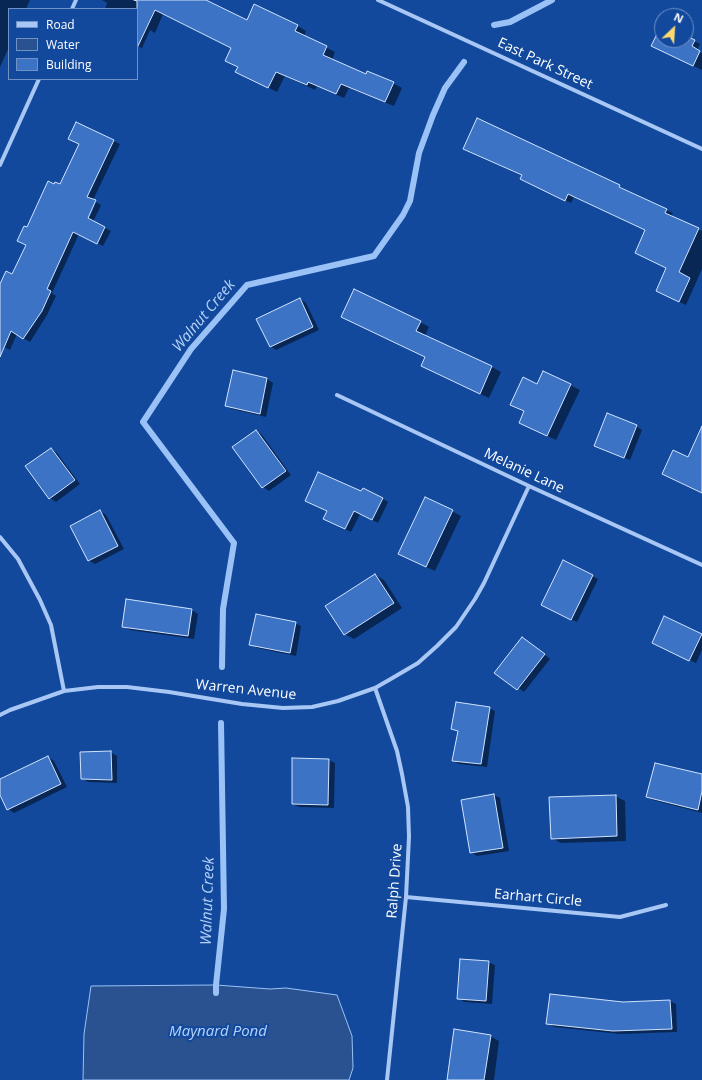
<!DOCTYPE html>
<html>
<head>
<meta charset="utf-8">
<style>
	body { margin:0 }
	#map { position:relative; width:702px; height:1080px; overflow:hidden; background:#12499d; font-family:"Open Sans",sans-serif }
	canvas { display:block }
	.legend { position:absolute; left:8px; top:8px; width:130px; height:72px; box-sizing:border-box; background:#12499d; border:1px solid #7192c4; margin:0; padding:5px 7px; list-style:none; font-size:12px; color:#fff }
	.legend li { display:flex; align-items:center; gap:8px; height:20px }
	.legend b { width:20px; border:1px solid #7192c4 }
	.north { position:absolute; left:654px; top:8px; width:40px; height:40px; box-sizing:border-box; background:#12499d; border:1px solid #7192c4; border-radius:50%; rotate:25deg; font-size:11px; font-weight:700; line-height:16px; text-align:center; color:#fff }
	.north::after { content:''; display:block; margin:auto; width:14px; height:18px; background:#ffda6b; clip-path:polygon(50% 0,100% 100%,50% 72%,0 100%) }
</style>
</head>
<body>
<div id="map">
<canvas width="702" height="1080"></canvas>
<ul class="legend">
<li><b style="height:5px;background:#a8c7f4"></b>Road</li>
<li><b style="height:11px;background:#2a5290"></b>Water</li>
<li><b style="height:11px;background:#3c73c4"></b>Building</li>
</ul>
<div class="north">N</div>
</div>
<script>
const g = document.querySelector('canvas').getContext('2d');
g.lineJoin = 'round';
function fillPath(path, color) { g.fillStyle = color; g.fill(path, 'evenodd'); }
const shape = rows => new Path2D(rows.map(r => 'M' + r).join(''));
function trace(path, color, width, dash) { g.strokeStyle = color; g.lineWidth = width; g.lineCap = dash ? 'butt' : 'round'; g.setLineDash(dash || []); g.stroke(path); }
function write(font, color, halo, rows, align = 'center') {
  g.font = font + ' "Open Sans",sans-serif'; g.lineWidth = 4; g.setLineDash([]); g.textBaseline = 'middle'; g.strokeStyle = halo; g.fillStyle = color; for (const [text, x, y, turn = 0] of rows) {
    g.save(); g.translate(x, y); g.rotate((+turn || 0) * Math.PI / 180); g.textAlign = isNaN(turn) ? turn : align; if (halo) g.strokeText(text, 0, 0); g.fillText(text, 0, 0); g.restore();
  }
}
const water = shape([
	[216,985,270,989,286,988,337,995,352,1036,353,1068,349,1080,83,1080,84,1034,91,986,216,985]
]);
const shadow = shape([
	[0,0,30,0,26,9,9,9,9,47,0,67],
	[102,0,204,0,247,21,254,6,298,26,306,31,304,36,335,52,332,60,366,76,393,83,402,88,394,106,349,88,344,98,317,86,315,90,285,76,277,92,236,72,239,68,226,61,232,48,163,14,155,33,150,30,142,48,137,46,137,9,105,9,107,3],
	[662,27,662,40,686,40,686,37,700,44,697,50,702,53,702,70,659,49],
	[77,123,120,144,93,200,85,222,87,223,96,202,101,205,93,222,111,231,103,246,79,234,52,293,56,296,47,315,30,342,17,334,10,350,0,345,0,288,8,292,27,245,27,228,54,185,61,186,80,144],
	[471,152,619,186,625,189,624,191,673,213,671,217,702,231,702,269,686,305,657,291,667,268,646,230,574,197,571,203,527,182,523,176],
	[300,299,306,303,319,330,276,350,270,346],
	[342,317,420,322,429,327,425,336,492,367,501,372,489,398,431,371,422,366,426,357,351,322],
	[233,372,267,379,273,383,266,417,232,409,226,406],
	[538,385,570,385,580,390,556,440,520,423,525,412,511,404],
	[636,426,642,430,630,460,601,449],
	[256,431,262,435,291,475,269,491,263,487],
	[51,449,57,453,80,484,56,502,50,498,27,467],
	[362,493,382,498,388,502,378,523,360,514,351,532,331,522],
	[100,511,106,515,124,549,95,564,88,560],
	[452,511,461,516,435,571,408,559],
	[375,575,384,580,402,608,354,639,345,634],
	[592,576,598,579,577,622,548,608],
	[127,601,192,610,198,614,194,639,130,630,124,626],
	[665,617,702,635,702,650,696,663,659,646],
	[295,623,301,626,296,656,257,648,251,644],
	[528,642,550,659,524,692,496,672],
	[489,708,495,711,487,767,459,764,453,761,459,732,452,729],
	[110,752,117,756,117,783,88,782,82,778],
	[48,757,54,761,67,787,14,813,8,809,0,793,0,780],
	[329,760,335,763,334,808,299,807,293,804],
	[702,775,702,813,653,800,647,797],
	[494,795,500,798,509,851,477,856,471,852],
	[615,796,625,801,626,841,561,843,552,838],
	[488,962,495,965,492,1004,464,1002,458,998],
	[670,1001,676,1004,677,1032,620,1034,554,1027,547,1023,623,1003],
	[490,1036,499,1041,494,1080,448,1080]
]);
const stream = shape([
	[494,25,510,22,552,0],
	[222,667,223,609,234,543,143,422,191,349,247,285,374,256,403,215,410,201,419,153,433,115,445,88,464,62],
	[216,993,216,985,224,909,221,723]
]);
const building = shape([
	[134,0,206,0,247,20,254,4,298,25,295,31,327,46,323,55,366,74,367,71,394,82,385,102,341,84,336,94,308,82,307,85,276,72,268,88,235,72,238,67,225,61,231,48,155,10,137,48,137,1,134,0],
	[662,24,662,40,686,40,686,36,695,40,692,46,700,51,693,66,651,46,662,24],
	[477,118,620,185,619,187,667,209,665,213,699,228,679,272,690,278,679,302,656,291,666,268,635,253,645,230,568,194,565,201,520,179,522,175,463,149,477,118],
	[76,122,114,140,87,197,96,200,88,218,105,227,97,244,73,232,47,289,51,291,42,311,23,339,11,331,0,357,0,284,6,271,12,274,26,245,17,241,24,226,27,227,48,181,54,184,55,182,60,184,79,144,68,139,76,122],
	[354,289,421,321,416,331,492,366,480,394,421,366,425,357,341,317,354,289],
	[300,298,313,327,270,347,256,319,300,298],
	[233,370,267,378,260,414,225,406,233,370],
	[543,371,571,384,547,436,519,423,524,411,510,405,523,377,537,384,543,371],
	[607,413,637,425,624,458,594,446,607,413],
	[702,426,702,493,662,474,673,450,688,457,702,426],
	[256,430,286,471,262,488,232,447,256,430],
	[51,448,75,480,49,499,25,466,51,448],
	[318,472,361,491,363,488,383,498,372,520,354,511,345,529,323,519,327,511,305,501,318,472],
	[425,497,453,510,426,567,398,554,425,497],
	[100,510,118,546,88,561,70,526,100,510],
	[563,560,593,575,571,620,541,605,563,560],
	[375,574,394,603,344,635,325,606,375,574],
	[126,599,192,609,188,636,122,627,126,599],
	[256,614,296,622,290,653,249,645,256,614],
	[664,616,702,634,689,661,652,643,664,616],
	[522,637,545,654,517,690,494,673,522,637],
	[456,702,490,707,481,764,452,761,458,731,451,729,456,702],
	[111,751,112,780,81,779,80,752,111,751],
	[48,756,61,784,7,810,0,795,0,779,48,756],
	[292,758,329,759,328,805,292,804,292,758],
	[655,763,702,774,702,791,698,810,646,797,655,763],
	[494,794,503,848,470,853,461,800,494,794],
	[616,795,617,836,551,839,549,797,616,795],
	[460,959,489,961,486,1001,457,999,460,959],
	[550,994,623,1002,670,1000,672,1029,613,1031,546,1024,550,994],
	[454,1029,491,1035,484,1080,447,1080,454,1029]
]);
const minor = shape([
	[378,0,702,149],
	[72,9,76,0],
	[0,165,39,79],
	[337,395,529,486,702,565],
	[0,537,18,559,40,600,51,625,64,691],
	[375,688,397,751,402,774,408,807,409,837,406,897,387,1080],
	[0,715,10,710,64,691,98,687,127,687,169,692,242,704,283,708,312,707,338,701,375,688,389,680,418,663,437,646,456,627,475,599,484,583,529,486],
	[406,897,620,917,666,905]
]);
const streetNames = [
	["East Park Street",545,64,25],
	["Melanie Lane",524,471,25],
	["Warren Avenue",246,690,6],
	["Ralph Drive",395,881,-86],
	["Earhart Circle",538,898,5]
];
const waterNames = [
	["Walnut Creek",204,316,-50],
	["Walnut Creek",208,901,-88],
	["Maynard Pond",218,1032]
];
fillPath(water, '#2a5290');
trace(water, '#9ac2f7', 1);
fillPath(shadow, '#0007');
trace(stream, '#9ac2f7', 6);
fillPath(building, '#3c73c4');
trace(building, '#d1e3fe', 1);
trace(minor, '#a8c7f4', 4);
write('14px', '#fff', '#12499d', streetNames);
write('italic 15px', '#b5d2fa', '#12499d', waterNames);
</script>
</body>
</html>
